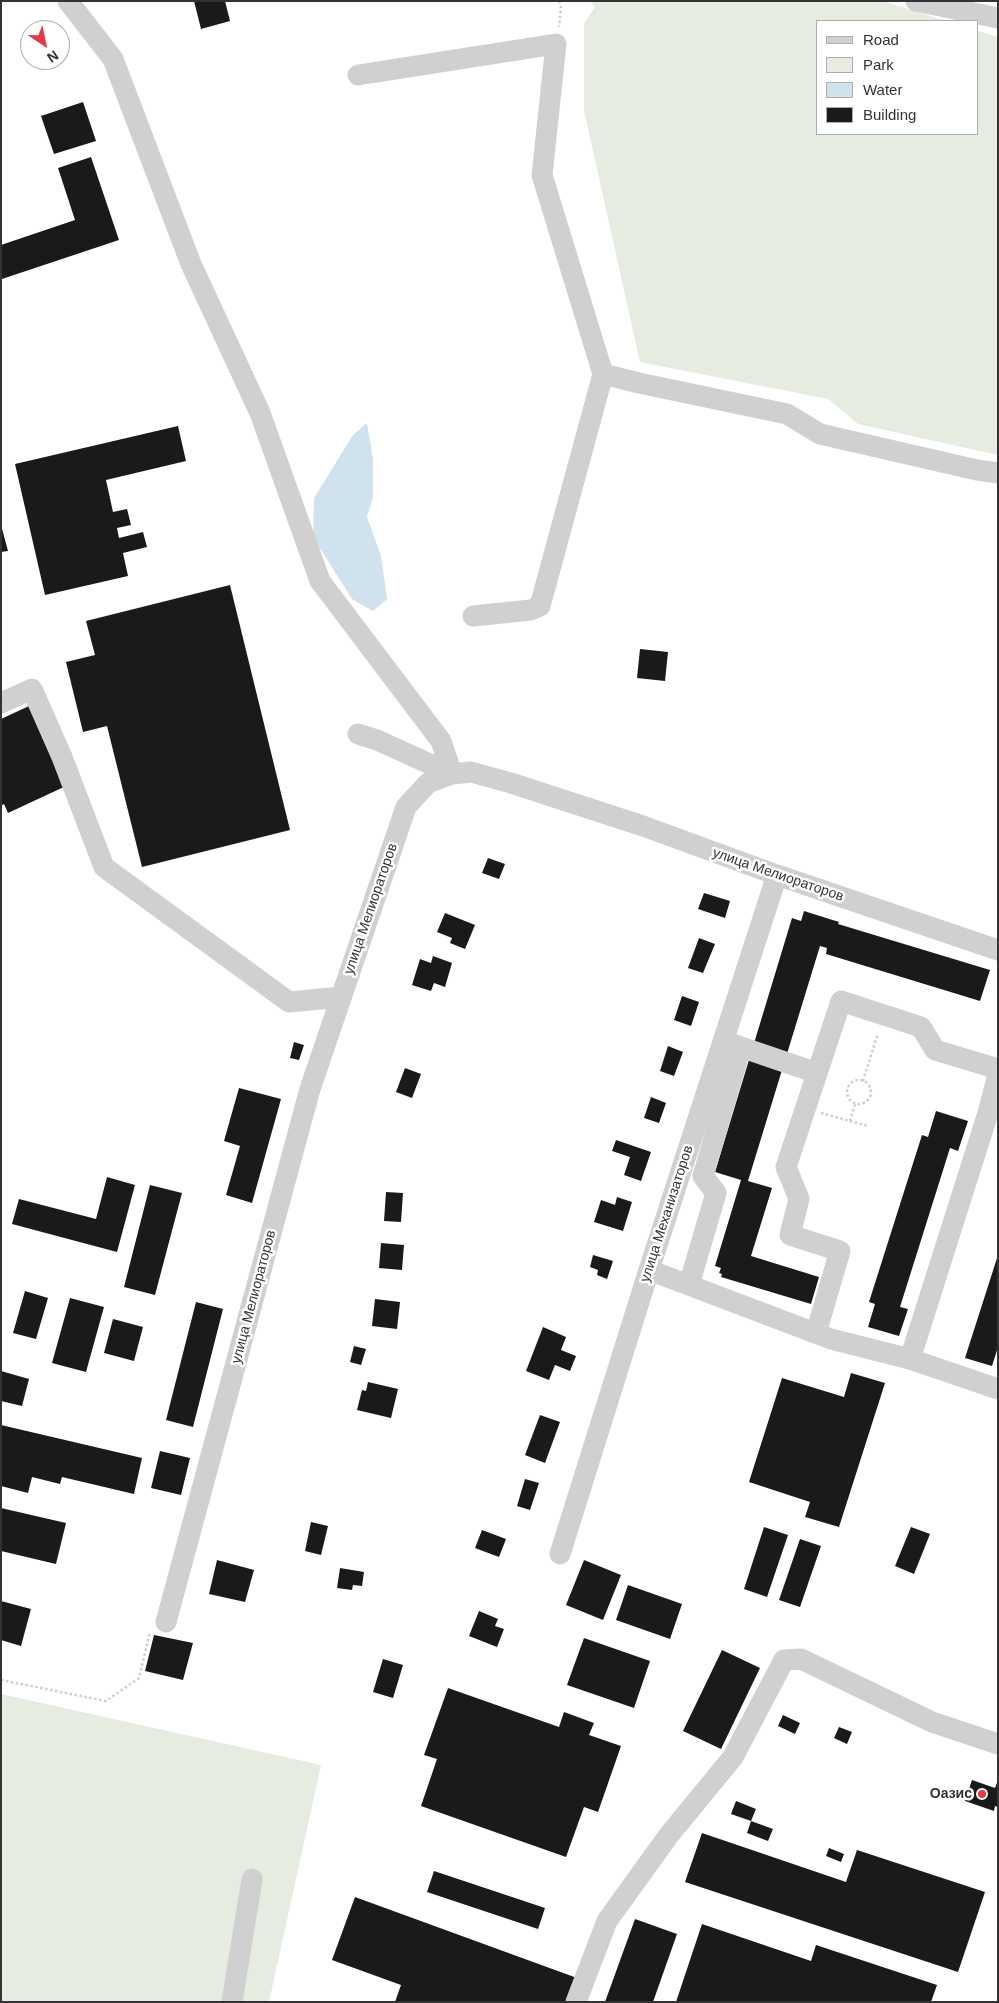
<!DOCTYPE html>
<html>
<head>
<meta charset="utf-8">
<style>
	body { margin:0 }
	#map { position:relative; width:999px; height:2003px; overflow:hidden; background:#fff; font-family:Arial,sans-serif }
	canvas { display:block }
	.frame { position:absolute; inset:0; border:2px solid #333; pointer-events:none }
	.legend { position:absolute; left:816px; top:20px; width:162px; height:115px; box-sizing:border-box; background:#fff; border:1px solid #adadad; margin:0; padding:6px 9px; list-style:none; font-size:15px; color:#333 }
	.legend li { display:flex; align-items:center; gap:10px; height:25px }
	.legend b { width:25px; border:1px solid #adadad }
	.north { position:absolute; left:20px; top:20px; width:50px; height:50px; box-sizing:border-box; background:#fff; border:1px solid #adadad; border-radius:50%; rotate:146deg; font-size:14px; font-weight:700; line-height:20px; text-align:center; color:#333 }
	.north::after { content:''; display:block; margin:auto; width:18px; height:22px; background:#e63946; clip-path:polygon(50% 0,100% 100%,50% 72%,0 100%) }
</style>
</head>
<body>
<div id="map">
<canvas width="999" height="2003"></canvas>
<div class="frame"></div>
<ul class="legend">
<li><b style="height:6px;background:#d0d0d0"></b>Road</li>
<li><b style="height:14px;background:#e6ecdf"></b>Park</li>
<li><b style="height:14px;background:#cfe2ee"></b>Water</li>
<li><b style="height:14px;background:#1a1a1a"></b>Building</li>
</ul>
<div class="north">N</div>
</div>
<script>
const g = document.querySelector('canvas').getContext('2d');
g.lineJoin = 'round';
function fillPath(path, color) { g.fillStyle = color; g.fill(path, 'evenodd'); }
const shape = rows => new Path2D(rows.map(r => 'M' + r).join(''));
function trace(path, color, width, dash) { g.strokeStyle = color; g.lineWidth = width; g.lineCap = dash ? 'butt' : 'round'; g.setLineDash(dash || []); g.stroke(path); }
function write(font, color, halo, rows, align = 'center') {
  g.font = font + ' Arial,sans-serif'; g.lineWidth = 5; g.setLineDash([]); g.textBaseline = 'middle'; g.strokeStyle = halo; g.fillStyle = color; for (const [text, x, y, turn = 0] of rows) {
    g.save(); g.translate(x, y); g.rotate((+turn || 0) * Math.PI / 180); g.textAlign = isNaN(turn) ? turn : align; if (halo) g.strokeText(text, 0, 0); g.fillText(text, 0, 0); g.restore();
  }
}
const green = shape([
	[590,1,883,1,947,21,818,21,818,134,978,134,978,31,998,37,998,455,858,424,828,399,640,362,584,110,584,24,595,7],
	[1,1694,321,1765,269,2002,1,2002]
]);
const water = shape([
	[367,423,373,459,373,497,367,517,381,556,387,599,373,611,352,599,313,537,314,498,353,435]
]);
const building = shape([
	[194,1,225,1,230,21,201,29],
	[83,102,96,141,54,154,41,116],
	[91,157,119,240,2,279,1,245,75,220,58,168],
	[178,426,186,461,106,480,113,512,127,509,131,525,117,528,119,538,143,532,147,547,123,553,128,576,45,595,15,464],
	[1,525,8,551,1,552],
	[230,585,290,830,142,867,107,726,83,732,66,662,95,655,86,621],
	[640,649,668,652,665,681,637,678],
	[29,706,66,786,8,813,4,804,1,806,1,719],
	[488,858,505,864,499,879,482,873],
	[704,893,730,901,725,918,698,909],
	[804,911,839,922,838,924,990,970,980,1001,826,954,827,948,820,946,748,1181,772,1188,751,1256,819,1277,811,1304,721,1277,722,1274,719,1273,721,1268,715,1266,741,1180,715,1172,792,918,801,921],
	[445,913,475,925,465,949,450,943,452,938,437,932],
	[699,938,715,944,703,973,688,968],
	[433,956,452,963,445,987,434,983,431,991,412,985,420,959,431,963],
	[682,996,699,1002,691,1026,674,1020],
	[294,1042,304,1045,299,1060,290,1058],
	[668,1046,683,1052,674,1076,660,1071],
	[405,1068,421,1074,412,1098,396,1092],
	[239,1088,281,1099,252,1203,226,1195,240,1146,224,1141],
	[651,1097,666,1103,659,1123,644,1118],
	[936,1111,968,1121,958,1151,950,1148,900,1307,908,1309,899,1336,868,1327,875,1304,869,1302,922,1135,928,1137],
	[616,1140,651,1152,641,1181,624,1175,630,1157,612,1151],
	[107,1177,135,1185,117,1252,12,1224,19,1199,96,1219],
	[150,1185,182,1193,155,1295,124,1287],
	[386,1192,403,1193,401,1222,384,1221],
	[617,1197,632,1202,623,1231,594,1222,601,1200,615,1205],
	[381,1243,404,1245,402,1270,379,1268],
	[593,1255,613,1261,607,1279,597,1275,598,1270,590,1267],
	[998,1255,998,1347,992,1366,965,1358],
	[25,1291,48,1298,36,1339,13,1333],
	[70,1298,104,1307,86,1372,52,1363],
	[375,1299,400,1302,397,1329,372,1326],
	[196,1302,223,1309,193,1427,166,1420],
	[113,1319,143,1327,134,1361,104,1353],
	[543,1327,566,1337,561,1350,576,1356,570,1371,555,1365,549,1380,526,1371],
	[354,1346,366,1349,361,1365,350,1362],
	[1,1371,29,1379,22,1406,1,1401],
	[851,1373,885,1383,839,1527,805,1517,810,1502,749,1482,782,1378,844,1397],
	[368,1382,398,1389,391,1418,357,1410,362,1390,366,1391],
	[540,1415,560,1422,545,1463,525,1455],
	[1,1425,142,1458,134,1494,62,1477,60,1484,32,1477,28,1493,1,1486],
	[160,1451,190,1458,181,1495,151,1488],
	[525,1479,539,1483,530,1510,517,1506],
	[1,1508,66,1523,56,1564,1,1551],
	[311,1522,328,1526,321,1555,305,1551],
	[764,1527,788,1535,767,1597,744,1589],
	[911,1527,930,1534,914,1574,895,1566],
	[482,1530,506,1539,499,1557,475,1548],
	[800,1539,821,1546,800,1607,779,1600],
	[217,1560,254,1570,245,1602,209,1594],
	[584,1560,621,1575,603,1620,566,1605],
	[340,1568,364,1572,362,1586,353,1585,352,1590,337,1588],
	[628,1585,682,1604,670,1639,616,1620],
	[1,1601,31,1609,21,1646,1,1640],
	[479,1611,498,1619,495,1626,504,1629,497,1647,469,1636],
	[154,1635,193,1643,183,1680,145,1671],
	[584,1638,650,1661,634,1708,567,1685],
	[722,1650,760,1668,721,1749,683,1731],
	[383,1659,403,1665,393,1698,373,1692],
	[448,1688,559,1727,564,1712,594,1723,589,1735,621,1746,598,1812,584,1807,566,1857,421,1806,437,1759,424,1755],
	[783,1715,800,1723,795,1734,778,1726],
	[839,1727,852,1732,847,1744,834,1738],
	[972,1780,995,1788,998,1780,998,1807,995,1806,994,1811,965,1801],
	[736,1801,756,1809,751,1821,731,1814],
	[751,1821,773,1829,768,1841,747,1833],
	[702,1833,846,1882,857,1850,985,1892,958,1972,685,1882],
	[829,1848,844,1854,841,1862,826,1856],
	[434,1871,545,1908,538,1929,427,1892],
	[355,1897,577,1978,568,2002,395,2002,401,1985,332,1960],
	[635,1919,677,1934,653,2002,605,2002],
	[702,1924,811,1961,816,1945,937,1985,931,2002,676,2002]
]);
const path = shape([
	[559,1,561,8,559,27],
	'847 1092a12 12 0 1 1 24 0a12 12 0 1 1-24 0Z',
	[863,1081,878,1033],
	[821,1113,868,1126],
	[850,1121,855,1104],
	[1,1680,106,1701,139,1678,150,1632]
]);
const minor = shape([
	[68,1,113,59,191,264,260,413,320,581,441,741,452,774,377,740,358,734],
	[916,1,998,18],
	[358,75,556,44,542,175,603,374,639,383,787,414,820,434,977,470,998,473],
	[473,616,531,610,540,606,603,374],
	[1,703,32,689,62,757,104,867,289,1002,341,997],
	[729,1043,817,1073],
	[649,1270,831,1339,910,1359,998,1389],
	[689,1285,716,1193,703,1176,741,1047],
	[816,1333,840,1251,790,1235,799,1199,786,1167,841,1001,921,1027,935,1050,998,1069],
	[910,1359,988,1113,998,1075],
	[560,1554,649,1270,777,875],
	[166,1622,310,1089,406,807,428,783,452,774,471,772,511,783,643,826,777,875,998,950],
	[232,2002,252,1879],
	[576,2002,607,1921,669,1835,733,1757,784,1660,801,1659,932,1722,998,1744]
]);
const markers = [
	[982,1794,5,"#e63946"]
];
const streetNames = [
	["улица Мелиораторов",778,875,19],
	["улица Мелиораторов",371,909,-71],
	["улица Механизаторов",667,1214,-72],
	["улица Мелиораторов",254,1297,-75]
];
const poiNames = [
	["Оазис",972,1794]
];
fillPath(green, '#e6ecdf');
fillPath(water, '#cfe2ee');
fillPath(building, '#1a1a1a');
trace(path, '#cdcdcd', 2.5, [2.5, 2.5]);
trace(minor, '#d0d0d0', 21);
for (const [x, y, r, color] of markers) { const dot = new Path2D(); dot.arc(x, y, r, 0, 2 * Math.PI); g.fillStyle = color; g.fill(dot); trace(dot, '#fff', 2); }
write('14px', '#333', '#fff', streetNames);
write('bold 14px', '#333', '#fff', poiNames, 'right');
</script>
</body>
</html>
